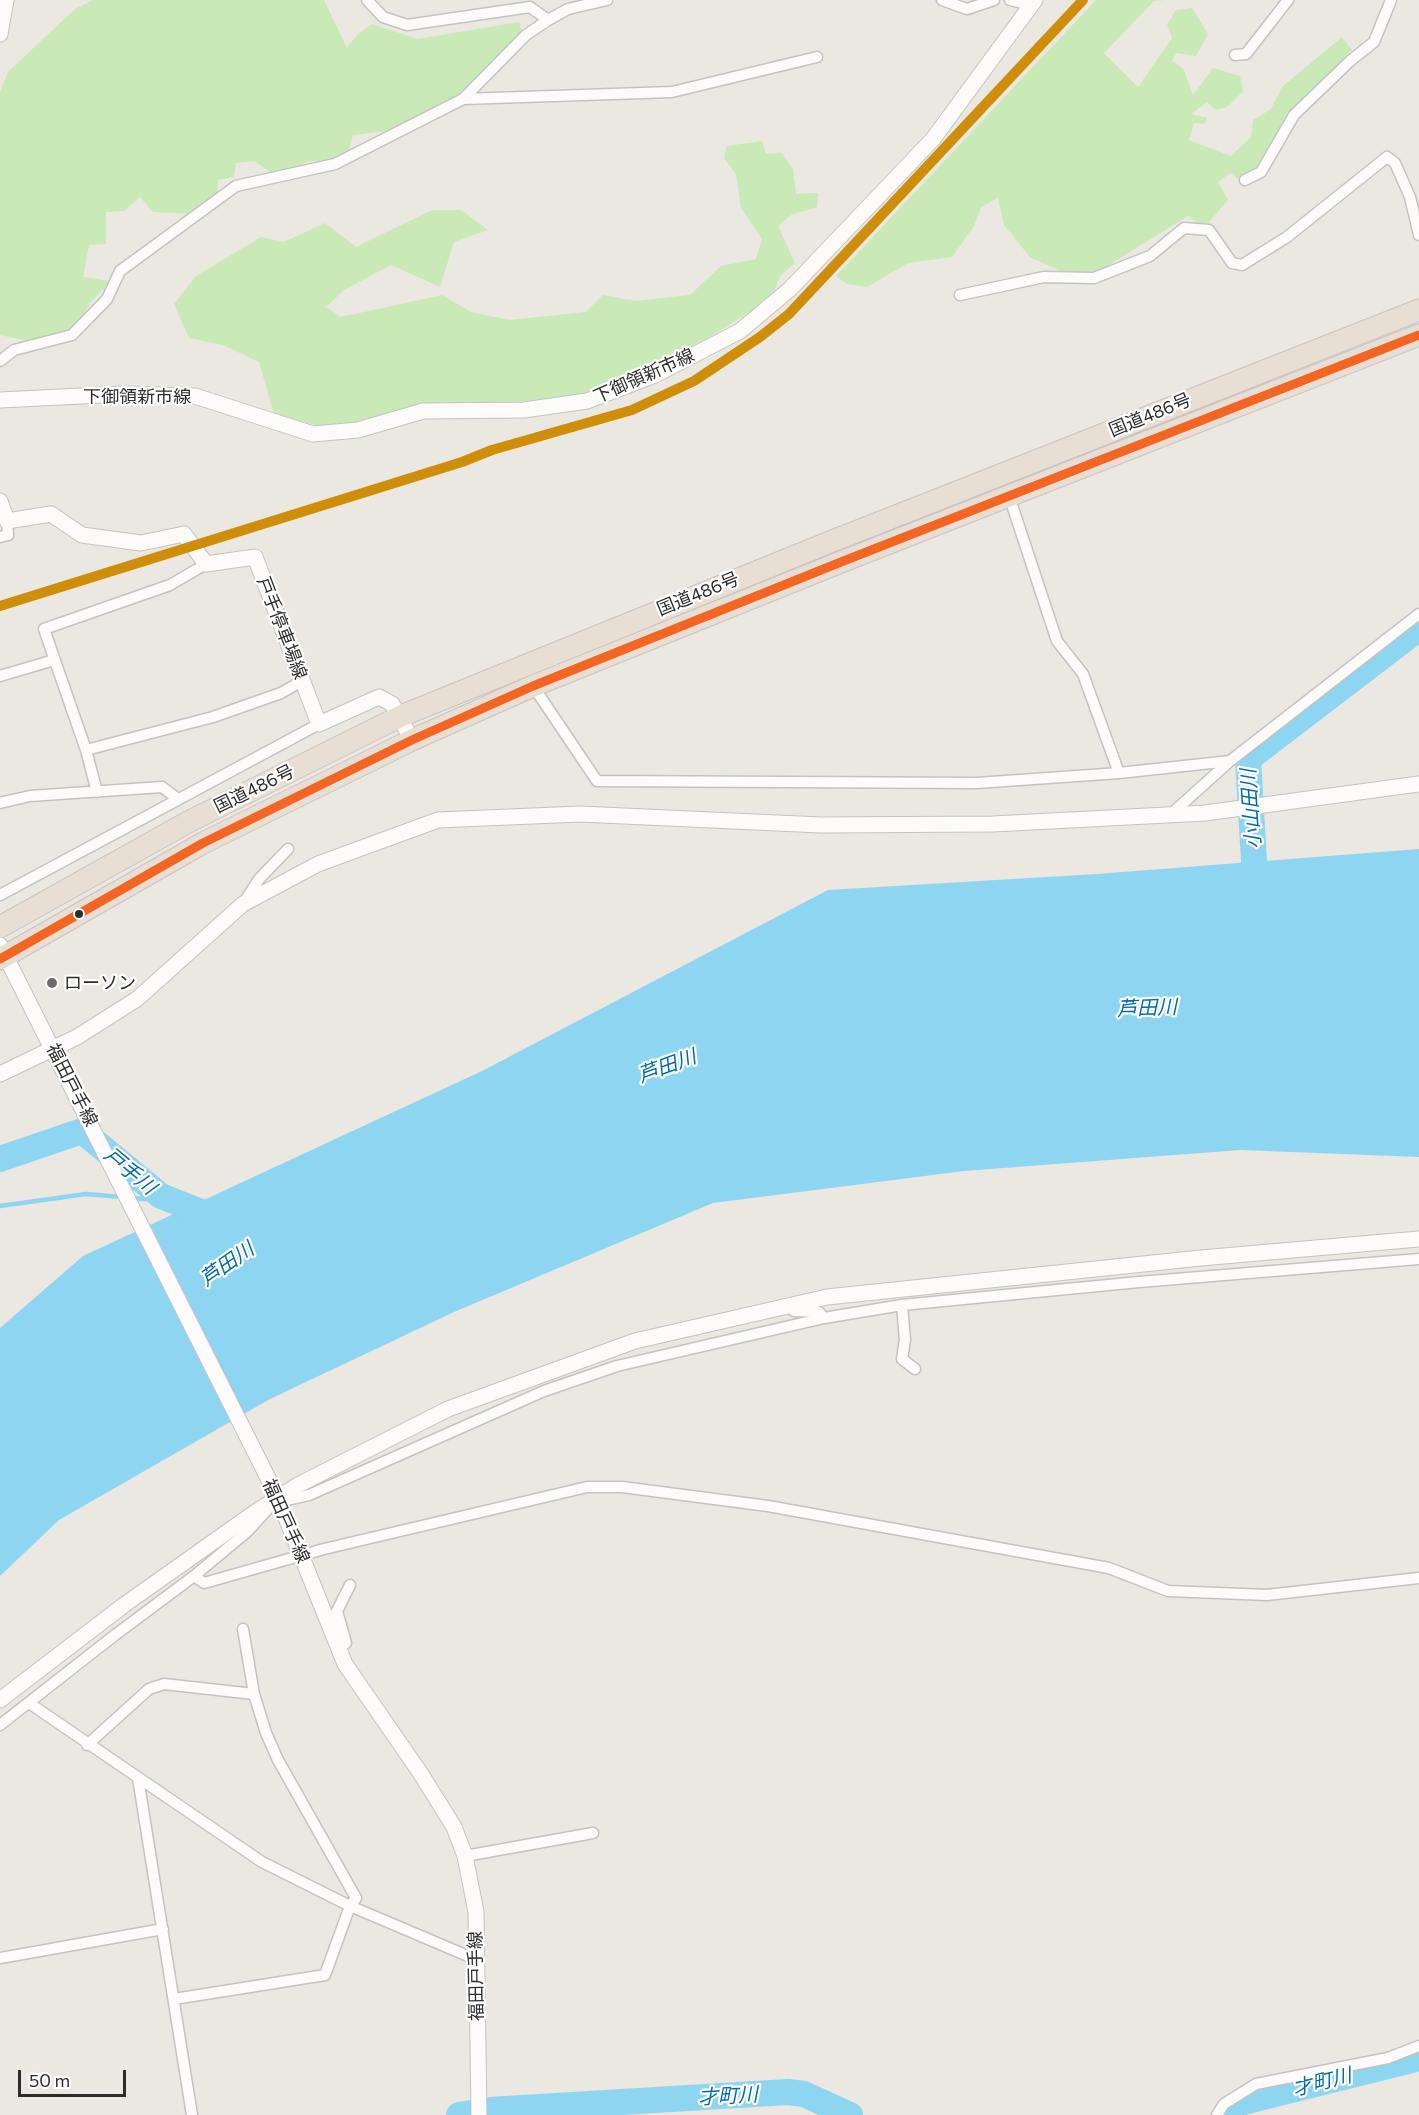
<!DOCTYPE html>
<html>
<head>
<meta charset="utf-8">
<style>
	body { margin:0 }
	#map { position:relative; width:1419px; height:2115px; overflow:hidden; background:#ebe7e1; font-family:Commissioner,sans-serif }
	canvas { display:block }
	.scale { position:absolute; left:18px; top:2070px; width:108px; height:27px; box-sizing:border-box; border:3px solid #2c2c2c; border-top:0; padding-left:8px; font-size:18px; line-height:21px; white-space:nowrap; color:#2c2c2c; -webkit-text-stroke:4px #fff; paint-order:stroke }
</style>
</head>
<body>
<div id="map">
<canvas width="1419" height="2115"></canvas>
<div class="scale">50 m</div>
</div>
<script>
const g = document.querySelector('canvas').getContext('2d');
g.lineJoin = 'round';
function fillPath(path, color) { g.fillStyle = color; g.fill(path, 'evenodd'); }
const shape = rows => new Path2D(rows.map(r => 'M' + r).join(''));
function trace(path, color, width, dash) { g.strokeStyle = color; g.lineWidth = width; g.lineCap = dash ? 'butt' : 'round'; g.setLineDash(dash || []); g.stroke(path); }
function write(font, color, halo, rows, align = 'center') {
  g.font = font + ' Commissioner,"Noto Sans JP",sans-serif'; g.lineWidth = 4.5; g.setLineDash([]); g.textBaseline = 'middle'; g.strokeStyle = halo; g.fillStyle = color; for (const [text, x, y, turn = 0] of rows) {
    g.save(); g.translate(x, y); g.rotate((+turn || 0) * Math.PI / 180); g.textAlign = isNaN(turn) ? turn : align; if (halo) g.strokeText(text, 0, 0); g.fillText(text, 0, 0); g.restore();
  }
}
const green = shape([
	[93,0,324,0,347,48,358,34,372,24,418,39,519,22,526,44,466,101,446,115,410,128,353,135,346,160,309,161,276,177,255,161,236,163,234,177,218,180,218,202,195,214,153,212,140,197,124,211,106,212,106,244,89,245,83,277,111,281,90,303,72,333,28,341,0,335,0,92,8,72,75,9],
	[1096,0,1166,0,1154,1,1104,53,1138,87,1172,38,1167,24,1176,10,1192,8,1208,34,1196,56,1176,53,1172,61,1183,68,1193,95,1213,68,1240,76,1243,91,1227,107,1216,110,1207,102,1191,114,1207,118,1205,124,1194,123,1189,140,1231,156,1251,137,1253,120,1271,109,1282,87,1342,37,1352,50,1287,113,1260,164,1239,179,1230,173,1218,182,1228,200,1204,228,1188,216,1099,271,1067,274,1030,257,1004,225,998,198,981,207,974,226,952,257,908,263,867,287,847,284,836,276],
	[762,141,766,154,782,153,793,169,796,194,818,193,817,207,791,215,778,226,795,263,780,276,771,299,704,340,651,366,632,382,571,398,426,408,326,428,274,414,259,362,223,345,189,338,174,304,196,276,261,237,284,242,325,223,356,247,432,210,461,210,488,230,454,242,440,287,391,265,344,290,326,307,341,317,442,295,471,312,509,320,586,312,603,295,635,301,690,295,721,266,756,259,762,239,741,208,736,174,724,158,727,146]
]);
const water = shape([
	[1419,849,1419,1157,1240,1150,964,1171,713,1203,454,1312,270,1399,59,1520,0,1576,0,1328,83,1256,482,1071,828,890,1097,874]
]);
const stream = shape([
	[131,1198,157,1200,189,1211],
	[0,1206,86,1194,122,1197]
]);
const river = shape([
	[1256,895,1248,759,1419,628],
	[0,1159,82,1131,161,1196,221,1220],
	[459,2115,489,2110,788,2092,804,2094,850,2115],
	[1232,2115,1239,2103,1419,2058]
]);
const street = shape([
	[367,0,383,17,407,25,530,7,548,20],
	[942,0,967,9,994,0],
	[1010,0,1032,5],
	[1235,55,1246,54,1288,0],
	[463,99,672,92,817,57],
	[1245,180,1261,172,1294,115,1350,61,1374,42,1391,0],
	[960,295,1044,277,1094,278,1150,256,1184,228,1209,230,1232,263,1242,265,1287,237,1387,157,1395,163,1410,197,1419,235],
	[0,361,14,350,72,335,107,299,120,271,236,186,335,164,463,99,526,35,548,20,568,9,607,0],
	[1009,496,1057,641,1083,674,1119,773],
	[0,537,8,535,7,521],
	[0,676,54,660],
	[533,686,597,781,977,783,1119,773,1230,761],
	[86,750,213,717,281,693,302,681],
	[97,792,86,750,44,629,170,585,206,564],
	[0,803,30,796,162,787,178,799],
	[1170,815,1230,761,1419,614],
	[0,895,319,724],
	[245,901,259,879,288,849],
	[902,1305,905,1340,902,1359,915,1369],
	[787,1306,794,1311,819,1312,824,1318],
	[194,1576,204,1583,324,1549,587,1487,622,1487,768,1506,1109,1568,1168,1591,1267,1595,1419,1578],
	[337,1649,346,1643,337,1611,350,1585],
	[29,1703,262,1862,350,1906,475,1959],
	[0,1725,115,1635,194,1576,248,1531,278,1498,291,1499,309,1495,544,1391,617,1366,824,1318,902,1305,1139,1282,1419,1259],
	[87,1745,149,1689,164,1684,254,1694],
	[138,1778,192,2115],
	[465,1856,593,1833],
	[0,1958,163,1929],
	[174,1999,325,1975,350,1906,356,1898,278,1760,266,1733,254,1694,243,1629],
	[1217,2115,1224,2104,1256,2084,1388,2058,1419,2046]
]);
const secondary = shape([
	[0,34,6,0],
	[0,400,122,394,195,396,313,434,358,430,423,411,524,410,587,401,655,375,740,331,790,289,933,139,1035,0],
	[0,501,7,521,51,514,82,535,141,543,184,534,206,564,255,557,319,724,379,697,392,704,412,740],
	[0,945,278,1498,345,1664,421,1774,454,1827,465,1856,476,1912,479,2115],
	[0,1074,77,1037,137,999,243,904,318,864,438,820,580,814,821,825,993,824,1205,813,1419,784],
	[0,1700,124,1605,254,1513,298,1485,448,1409,635,1341,827,1297,1201,1258,1419,1239]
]);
const highway = shape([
	[0,927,190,821,401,716,830,542,1419,310],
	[0,959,203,843,412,740,533,686,841,562,1419,335]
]);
const bus1 = shape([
	[0,959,203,843,412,740,533,686,841,562,1419,335]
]);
const rail1 = shape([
	[0,606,462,462,492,450,632,410,694,381,760,337,789,314,1083,0]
]);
const markers = [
	[79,914,5,"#2c2c2c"],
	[52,983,6,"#6f6d6b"]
];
const streetNames = [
	["下御領新市線",644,376,-24],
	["下御領新市線",137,397],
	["国道486号",1150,415,-22],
	["国道486号",698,594,-22],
	["戸手停車場線",282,628,69],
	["国道486号",254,789,-26],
	["福田戸手線",72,1085,63],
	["福田戸手線",286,1521,66],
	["福田戸手線",476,1976,-91]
];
const poiNames = [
	["ローソン",64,983]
];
const waterNames = [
	["小山田川",1251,809,-94],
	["芦田川",1147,1008,-2],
	["芦田川",667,1066,-20],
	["戸手川",130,1171,40],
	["芦田川",227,1264,-35],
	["才町川",1322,2082,-14],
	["才町川",728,2096,-3]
];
fillPath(green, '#c9e9b7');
fillPath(water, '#8ed5f2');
trace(stream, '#8ed5f2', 4.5);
trace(river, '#8ed5f2', 26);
trace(street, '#c4c3c3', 13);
trace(secondary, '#c4c3c3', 17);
trace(highway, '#c6c4c2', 23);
trace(street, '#fcfbfa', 10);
trace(secondary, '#fcfbfa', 15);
trace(highway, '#e9ded4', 21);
trace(bus1, '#f26522', 9);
trace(rail1, '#ce8e09', 10);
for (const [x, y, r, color] of markers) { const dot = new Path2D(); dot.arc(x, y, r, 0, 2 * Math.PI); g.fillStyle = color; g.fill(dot); trace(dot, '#fff', 2); }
write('18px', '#2c2c2c', '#fff', streetNames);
write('18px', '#2c2c2c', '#fff', poiNames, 'left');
write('italic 20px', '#006aac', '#fff', waterNames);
</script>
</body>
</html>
